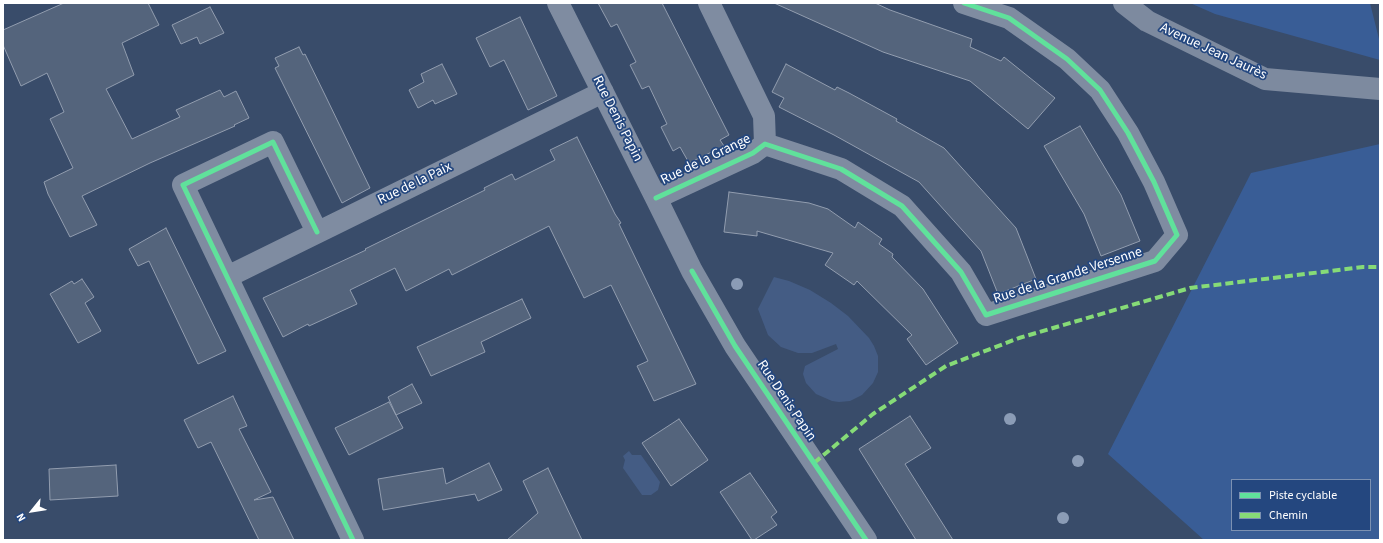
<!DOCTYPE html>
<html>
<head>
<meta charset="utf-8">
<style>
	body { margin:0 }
	#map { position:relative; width:1383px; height:543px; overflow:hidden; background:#394c6a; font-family:"Source Sans 3",sans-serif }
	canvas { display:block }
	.frame { position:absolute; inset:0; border:4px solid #fff; pointer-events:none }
	.legend { position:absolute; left:1231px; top:479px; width:140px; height:52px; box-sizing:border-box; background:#24477f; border:1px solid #7c91b2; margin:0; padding:5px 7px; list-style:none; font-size:12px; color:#fff }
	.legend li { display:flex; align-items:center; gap:8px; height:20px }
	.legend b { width:20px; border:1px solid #7c91b2 }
	.north { position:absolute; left:12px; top:491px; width:40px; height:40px; -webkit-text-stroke:3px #24477f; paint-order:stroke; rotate:240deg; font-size:11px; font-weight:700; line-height:16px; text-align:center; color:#fff }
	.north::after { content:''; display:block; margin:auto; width:14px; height:18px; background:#fff; clip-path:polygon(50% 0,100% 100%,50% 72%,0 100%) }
</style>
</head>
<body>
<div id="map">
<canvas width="1383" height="543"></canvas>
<div class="frame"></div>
<ul class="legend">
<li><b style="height:5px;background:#60e19b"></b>Piste cyclable</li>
<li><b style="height:5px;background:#86db77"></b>Chemin</li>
</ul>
<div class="north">N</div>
</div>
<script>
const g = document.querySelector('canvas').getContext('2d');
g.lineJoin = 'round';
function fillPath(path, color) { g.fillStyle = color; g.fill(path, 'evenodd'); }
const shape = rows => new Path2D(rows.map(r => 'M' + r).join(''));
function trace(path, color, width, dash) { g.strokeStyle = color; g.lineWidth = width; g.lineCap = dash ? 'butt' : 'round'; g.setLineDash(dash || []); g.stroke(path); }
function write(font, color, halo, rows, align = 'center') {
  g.font = font + ' "Source Sans 3",sans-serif'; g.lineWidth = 3.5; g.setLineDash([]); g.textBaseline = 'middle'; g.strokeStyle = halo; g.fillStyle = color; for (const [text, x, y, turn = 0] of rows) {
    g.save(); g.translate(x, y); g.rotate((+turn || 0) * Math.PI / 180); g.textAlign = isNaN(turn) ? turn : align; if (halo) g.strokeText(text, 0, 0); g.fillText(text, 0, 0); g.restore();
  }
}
const green = shape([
	[1190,3,1370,3,1380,43,1380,60,1215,14],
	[1380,144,1380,540,1204,540,1108,454,1251,173],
	[1232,480,1370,480,1370,530,1232,530]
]);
const water = shape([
	[774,277,789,281,810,290,831,303,848,316,869,338,874,346,878,356,878,372,873,383,862,395,850,401,839,402,832,401,816,394,806,383,803,374,805,366,838,349,836,344,812,353,798,353,781,347,768,335,758,309],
	[629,451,632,455,641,455,660,482,658,490,651,495,642,495,623,468,625,460,623,456]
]);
const building = shape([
	[64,3,148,3,159,25,122,43,134,75,106,89,132,139,180,117,176,110,220,90,224,97,236,91,249,118,234,125,235,126,150,163,82,196,97,225,70,237,48,194,44,182,73,168,50,119,64,112,47,73,21,86,3,45,3,30,64,3],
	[598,3,662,3,729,135,720,140,724,146,689,163,680,147,673,151,661,127,667,124,649,86,642,89,630,65,636,62,617,24,611,27,598,3],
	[774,3,875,3,890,10,972,39,970,47,1001,61,1004,57,1055,98,1028,129,970,81,883,52,774,3],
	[210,7,224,33,200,44,197,37,181,44,172,25,210,7],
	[520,17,557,96,528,110,504,60,490,67,476,38,520,17],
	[299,47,303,55,305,54,326,97,370,188,342,203,275,68,279,66,275,58,299,47],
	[442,64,457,94,435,104,433,100,418,108,409,90,424,82,421,74,442,64],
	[786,64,835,90,837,87,849,93,897,119,896,121,944,148,1016,228,1036,279,998,294,981,251,919,182,834,135,779,107,784,98,772,92,786,64],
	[1080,126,1121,195,1140,241,1101,256,1084,214,1044,146,1080,126],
	[577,137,615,214,621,223,619,224,696,384,654,401,637,366,648,361,611,285,584,298,549,226,452,275,449,269,406,291,395,268,350,290,357,304,309,326,308,324,283,337,263,298,366,250,365,249,485,190,484,188,512,174,515,180,555,160,550,150,577,137],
	[729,192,809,203,828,209,855,228,858,222,882,239,879,244,893,254,892,257,923,289,958,343,926,365,907,339,912,335,857,281,854,285,825,265,833,253,757,231,757,236,724,232,729,192],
	[166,228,226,351,198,364,149,261,138,266,129,249,166,228],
	[82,279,94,297,85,303,101,331,78,343,50,294,72,281,74,284,82,279],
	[522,299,531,318,481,342,485,352,431,376,417,347,522,299],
	[412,384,422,403,396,415,388,397,412,384],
	[233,396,247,426,239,429,271,492,254,500,273,497,294,540,259,540,211,442,198,448,184,420,233,396],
	[389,402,403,428,349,455,335,428,389,402],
	[910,416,931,448,905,464,953,540,916,540,859,449,910,416],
	[679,419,708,460,671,486,642,443,679,419],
	[489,463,502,490,478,501,475,494,383,510,378,479,443,468,446,484,489,463],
	[116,465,118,496,50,500,49,469,116,465],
	[548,468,582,540,507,540,538,513,523,481,548,468],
	[750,473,777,512,771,517,777,525,754,540,752,540,720,492,750,473]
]);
const minor = shape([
	[558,3,656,198,692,271,735,346,866,540],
	[709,3,764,116,765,144],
	[656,198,753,153,765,144,841,169,902,206,961,272,986,315,1155,261,1177,235,1154,182,1128,133,1100,90,1067,59,1009,18,964,3],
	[317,232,273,142,183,185,353,540],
	[227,277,603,92]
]);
const major = shape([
	[1124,3,1147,21,1265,79,1380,89]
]);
const quiet = shape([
	[814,463,873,414,946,366,1019,338,1190,288,1363,267,1380,267]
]);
const cycleway = shape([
	[656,198,753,153,765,144,841,169,902,206,961,272,986,315,1155,261,1177,235,1154,182,1128,133,1100,90,1067,59,1009,18,964,3],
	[317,232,273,142,183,185,353,540],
	[692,271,735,346,866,540]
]);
const trees = [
	[737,284],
	[1010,419],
	[1078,461],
	[1063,518]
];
const streetNames = [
	["Avenue Jean Jaurès",1213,52,25],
	["Rue Denis Papin",617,119,63],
	["Rue de la Grange",706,160,-26],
	["Rue de la Paix",415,184,-26],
	["Rue de la Grande Versenne",1068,276,-18],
	["Rue Denis Papin",786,401,56]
];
fillPath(green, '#395d96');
fillPath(water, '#445c84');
fillPath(building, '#54647c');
trace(building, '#929daf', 1);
trace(minor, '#7f8ca1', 22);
trace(major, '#7d8a9f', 22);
trace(quiet, '#86db77', 4, [8, 4]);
trace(cycleway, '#60e19b', 5);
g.fillStyle = '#8b9cb6';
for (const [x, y] of trees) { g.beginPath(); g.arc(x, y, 6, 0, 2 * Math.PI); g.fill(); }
write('14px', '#fff', '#24477f', streetNames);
</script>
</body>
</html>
